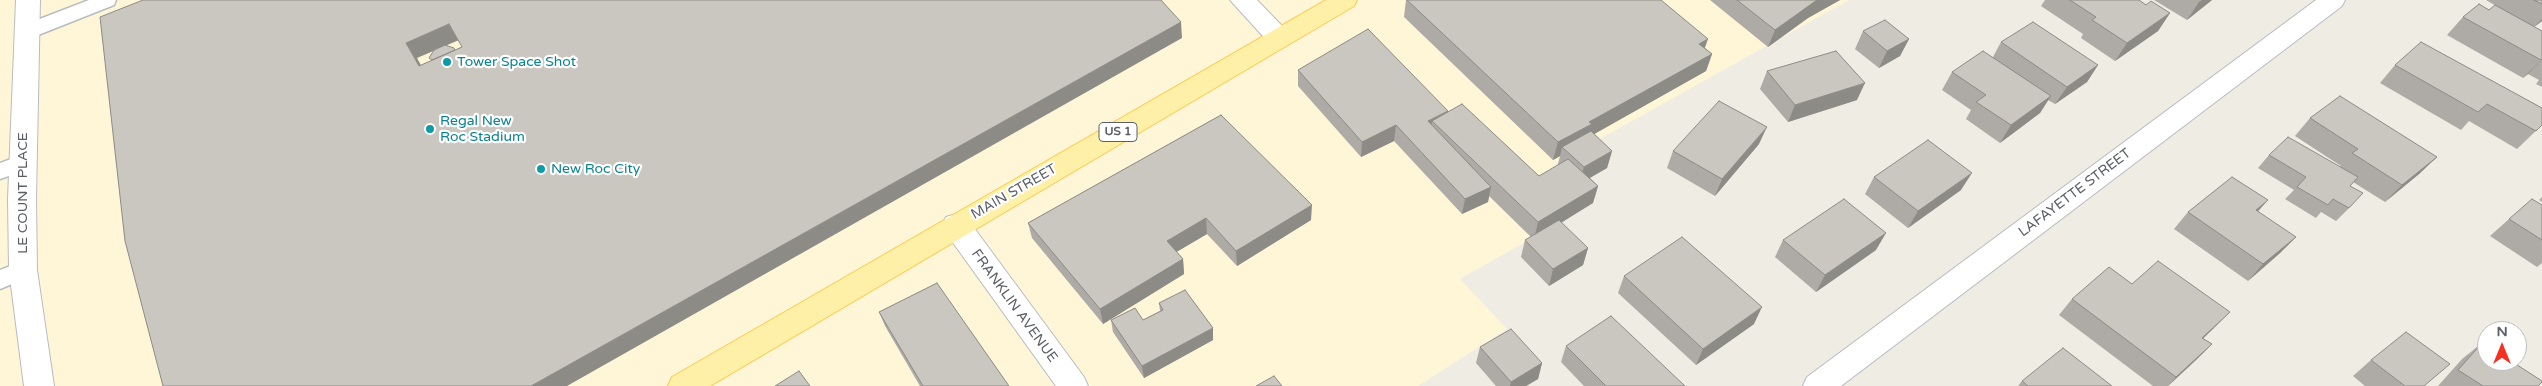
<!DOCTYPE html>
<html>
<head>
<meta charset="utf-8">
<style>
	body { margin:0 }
	#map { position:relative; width:2542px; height:386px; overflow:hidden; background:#efece3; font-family:"Varela Round",sans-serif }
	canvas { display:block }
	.north { position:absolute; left:2477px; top:321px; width:50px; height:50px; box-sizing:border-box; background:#fff; border:1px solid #bdbfc1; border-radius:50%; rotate:0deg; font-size:14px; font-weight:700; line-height:20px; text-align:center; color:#5b5f65 }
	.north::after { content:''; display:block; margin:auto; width:18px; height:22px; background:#f73121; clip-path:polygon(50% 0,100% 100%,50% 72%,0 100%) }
</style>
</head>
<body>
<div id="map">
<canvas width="2542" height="386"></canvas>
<div class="north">N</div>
</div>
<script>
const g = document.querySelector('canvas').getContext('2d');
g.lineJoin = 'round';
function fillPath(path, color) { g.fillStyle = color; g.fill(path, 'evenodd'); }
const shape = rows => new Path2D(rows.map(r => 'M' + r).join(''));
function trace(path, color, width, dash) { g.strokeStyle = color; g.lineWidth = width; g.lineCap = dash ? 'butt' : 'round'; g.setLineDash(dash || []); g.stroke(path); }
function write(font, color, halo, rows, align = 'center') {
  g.font = font + ' "Varela Round",sans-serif'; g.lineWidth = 4.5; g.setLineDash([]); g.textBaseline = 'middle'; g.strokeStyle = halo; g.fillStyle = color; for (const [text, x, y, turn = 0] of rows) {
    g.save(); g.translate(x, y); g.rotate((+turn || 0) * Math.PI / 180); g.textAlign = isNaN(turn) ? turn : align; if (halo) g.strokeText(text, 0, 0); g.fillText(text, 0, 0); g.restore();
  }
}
const commercial = shape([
	[0,0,1849,0,1555,164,1596,202,1460,279,1507,329,1418,386,0,386]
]);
const lane = shape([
	[89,0,116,0,114,5,33,37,26,39,19,37,16,32,19,27,89,0],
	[22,155,29,157,32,163,29,169,0,179,0,163,22,155],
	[23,261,31,264,34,270,31,276,0,289,0,270,23,261]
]);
const street = shape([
	[2316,0,2345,0,2342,6,1841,386,1803,386,1807,377,2316,0]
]);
const secondary = shape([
	[16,0,40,0,36,199,37,270,54,386,24,386,9,270,8,199,16,0],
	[1230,0,1257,0,1288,32,1292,38,1288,44,1279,47,1270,44,1230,0],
	[956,214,966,217,1084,377,1088,386,1056,386,946,233,942,225,946,217,956,214]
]);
const primary = shape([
	[1326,0,1357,0,1354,6,710,386,668,386,672,377,1326,0]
]);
const wall = shape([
	[1406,0,1661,0,1705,48,1712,54,1706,71,1594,134,1612,151,1607,168,1590,178,1598,186,1593,203,1561,223,1588,248,1583,265,1549,286,1521,257,1525,240,1531,237,1489,196,1488,202,1462,214,1394,141,1361,157,1298,86,1298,70,1448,111,1539,176,1559,165,1558,164,1560,156,1553,160,1404,17],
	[1710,0,1840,0,1808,18,1768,47],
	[2045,0,2139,0,2146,5,2170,13,2158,31,2115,61,2081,38,2083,34,2041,6],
	[2154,0,2212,0,2187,20],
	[2486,0,2542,0,2542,21,2534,27,2542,31,2542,87,2536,84,2539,80,2528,74,2523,78,2447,35,2463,17,2498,7],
	[1863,31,1909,39,1900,56,1879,68,1855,49],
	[2001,42,2098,65,2087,82,2055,104,2048,100,2040,113,2000,143,1966,119,1971,110,1942,90,1952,72,1993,57],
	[2395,65,2542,125,2517,149,2469,121,2461,130,2380,83],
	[1767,71,1857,100,1788,122,1760,89],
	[1221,115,1311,220,1237,266,1207,234,1176,252,1183,259,1184,274,1103,324,1032,238,1028,223],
	[2310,118,2437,157,2419,174,2385,202,2353,182,2350,186,2349,208,2336,221,2321,212,2316,218,2285,199,2294,190,2258,168,2269,155,2340,167,2341,166,2295,136],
	[1759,144,1715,196,1667,168,1673,151],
	[1874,177,1961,190,1908,228,1865,194],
	[2542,197,2542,202,2539,200],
	[2542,205,2542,263,2537,267,2490,236,2509,219],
	[2188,212,2296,237,2280,253,2248,281,2174,229],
	[1783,240,1876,250,1816,292,1775,257],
	[1624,276,1754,324,1696,365,1618,293],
	[2132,284,2214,328,2203,338,2212,344,2196,360,2168,386,2153,386,2059,315,2072,299],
	[1159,303,1213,328,1213,340,1144,378,1113,332,1111,320,1143,320,1160,311],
	[879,312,1009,386,920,386,885,326],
	[2482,343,2538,386,2438,386,2462,359],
	[1566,346,1685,386,1584,386,1561,362],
	[1480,347,1542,363,1538,379,1526,386,1496,386,1476,363],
	[2371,360,2424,386,2365,386,2353,376],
	[2022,381,2112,386,2018,386]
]);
const shadedWall = shape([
	[1817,0,1840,0,1808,18,1768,47,1775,30],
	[2202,0,2212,0,2187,20,2199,2],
	[2170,13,2158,31,2115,61,2127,43],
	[2542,19,2542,21,2534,27],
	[1181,22,1182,38,567,386,531,386],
	[449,24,459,40,417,58,430,82,419,66,406,43],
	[1708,39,1702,56,1699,44],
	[1909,39,1900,56,1879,68,1887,51],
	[1712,54,1706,71,1589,137,1562,147,1560,156,1553,160,1558,142,1589,122],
	[2542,59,2528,74,2523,78],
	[2098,65,2087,82,2055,104,2067,87],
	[1865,83,1857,100,1788,122,1795,105],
	[2051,96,2040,113,2000,143,2011,125],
	[1448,111,1432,121,1430,135,1428,121],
	[1396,125,1394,141,1361,157,1362,142],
	[1767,127,1759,144,1715,196,1722,179],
	[1612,151,1607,168,1579,184,1584,167],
	[2437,157,2419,174,2385,202,2402,185],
	[1972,173,1961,190,1908,228,1918,211],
	[1598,186,1593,203,1534,239,1538,222],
	[1491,187,1488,202,1462,214,1465,199],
	[2268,200,2253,217,2256,210],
	[1312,205,1311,220,1237,266,1236,251],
	[1206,218,1207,234,1168,257,1167,241],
	[1886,233,1876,250,1816,292,1825,275],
	[2296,237,2280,253,2248,281,2263,264],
	[1588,248,1583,265,1549,286,1553,269],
	[1183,259,1184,274,1103,324,1100,309],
	[1762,307,1754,324,1696,365,1703,349],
	[2230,312,2214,328,2187,354,2202,338],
	[1213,328,1213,340,1144,378,1142,366],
	[2212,344,2196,360,2168,386,2176,377],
	[1542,363,1538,379,1526,386,1510,386,1511,382]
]);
const building = shape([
	[143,0,1161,0,1181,22,531,386,163,386,125,241,100,17,143,0],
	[449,24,462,47,419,66,406,43,449,24],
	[1407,0,1661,0,1708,39,1699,44,1712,54,1589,122,1592,124,1558,142,1407,0],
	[1737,0,1817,0,1775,30,1737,0],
	[2070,0,2139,0,2146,5,2151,1,2170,13,2127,43,2092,20,2096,17,2070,0],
	[2534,0,2542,0,2542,4,2534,0],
	[2479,4,2489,10,2495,5,2542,31,2542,59,2541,60,2463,17,2479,4],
	[1885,20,1909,39,1887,51,1863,31,1885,20],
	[2033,22,2098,65,2067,87,2001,42,2033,22],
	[1368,29,1448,111,1428,121,1491,187,1465,199,1396,125,1362,142,1298,70,1368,29],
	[2421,42,2542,108,2542,125,2536,131,2487,104,2478,112,2395,65,2421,42],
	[445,45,454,48,455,50,432,60,429,58,434,50,445,45],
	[1836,51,1865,83,1795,105,1767,71,1836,51],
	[1983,51,2051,96,2011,125,1976,102,1986,95,1952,72,1983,51],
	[2340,96,2437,157,2402,185,2352,153,2358,149,2310,118,2340,96],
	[1719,101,1767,127,1722,179,1673,151,1719,101],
	[1462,104,1539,176,1568,159,1598,186,1538,222,1432,121,1462,104],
	[1221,115,1312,205,1236,251,1206,218,1167,241,1183,259,1100,309,1028,223,1221,115],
	[1591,131,1612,151,1584,167,1562,147,1591,131],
	[2288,137,2358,177,2350,186,2363,193,2349,208,2333,199,2328,205,2297,187,2306,177,2269,155,2288,137],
	[1928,140,1972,173,1918,211,1874,177,1928,140],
	[2232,177,2268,200,2256,210,2296,237,2263,264,2188,212,2232,177],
	[1844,199,1886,233,1825,275,1783,240,1844,199],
	[2532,199,2542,205,2542,240,2509,219,2532,199],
	[1559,220,1588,248,1553,269,1525,240,1559,220],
	[1682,237,1762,307,1703,349,1624,276,1682,237],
	[2158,261,2230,312,2202,338,2212,344,2176,377,2072,299,2109,267,2132,284,2158,261],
	[937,283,1009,386,923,386,879,312,937,283],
	[1185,290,1213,328,1142,366,1111,320,1135,308,1143,320,1163,310,1159,303,1185,290],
	[1611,316,1685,386,1606,386,1566,346,1611,316],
	[1511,329,1542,363,1511,382,1480,347,1511,329],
	[2406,332,2450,364,2424,386,2405,386,2371,360,2406,332],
	[2482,343,2487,346,2487,361,2511,361,2542,381,2542,382,2538,386,2483,386,2458,370,2482,343],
	[2063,348,2112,386,2028,386,2022,381,2063,348],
	[799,371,810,386,775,386,799,371],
	[1274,376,1282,386,1256,386,1274,376]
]);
const markers = [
	[447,62,5,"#0f9aa8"],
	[430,129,5,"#0f9aa8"],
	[541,169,5,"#0f9aa8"]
];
const shields = [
	[1118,132,38]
];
const shieldNames = [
	["US 1",1118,132]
];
const cultureNames = [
	["Tower Space Shot",457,62],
	["Regal New",440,121],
	["Roc Stadium",440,137],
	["New Roc City",551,169]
];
const streetNames = [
	["MAIN STREET",1014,192,-30],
	["LE COUNT PLACE",23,193,-90],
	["LAFAYETTE STREET",2075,193,-37],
	["FRANKLIN AVENUE",1014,306,54]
];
fillPath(commercial, '#fff6d8');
trace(lane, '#b8bbc0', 3);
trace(street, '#b8bbc0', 2);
trace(secondary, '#b8bcc2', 2);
trace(primary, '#fccb4f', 2);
fillPath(lane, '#fff');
fillPath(street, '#fff');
fillPath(secondary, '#fff');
fillPath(primary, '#fff0a8');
fillPath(wall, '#aeaaa5');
fillPath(shadedWall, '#8d8b86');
fillPath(building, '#cac6c0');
trace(building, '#8d8b86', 1);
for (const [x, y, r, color] of markers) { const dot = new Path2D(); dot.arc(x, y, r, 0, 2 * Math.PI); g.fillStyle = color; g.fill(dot); trace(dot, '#fff', 2); }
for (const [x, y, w] of shields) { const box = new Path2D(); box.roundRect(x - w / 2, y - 9.5, w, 19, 4); g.fillStyle = '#fff'; g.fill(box); trace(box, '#5b5f65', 1); }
write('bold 12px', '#5b5f65', null, shieldNames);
write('14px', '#0d838f', '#fff', cultureNames, 'left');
write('14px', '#5b5f65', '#fff', streetNames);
</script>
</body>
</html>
